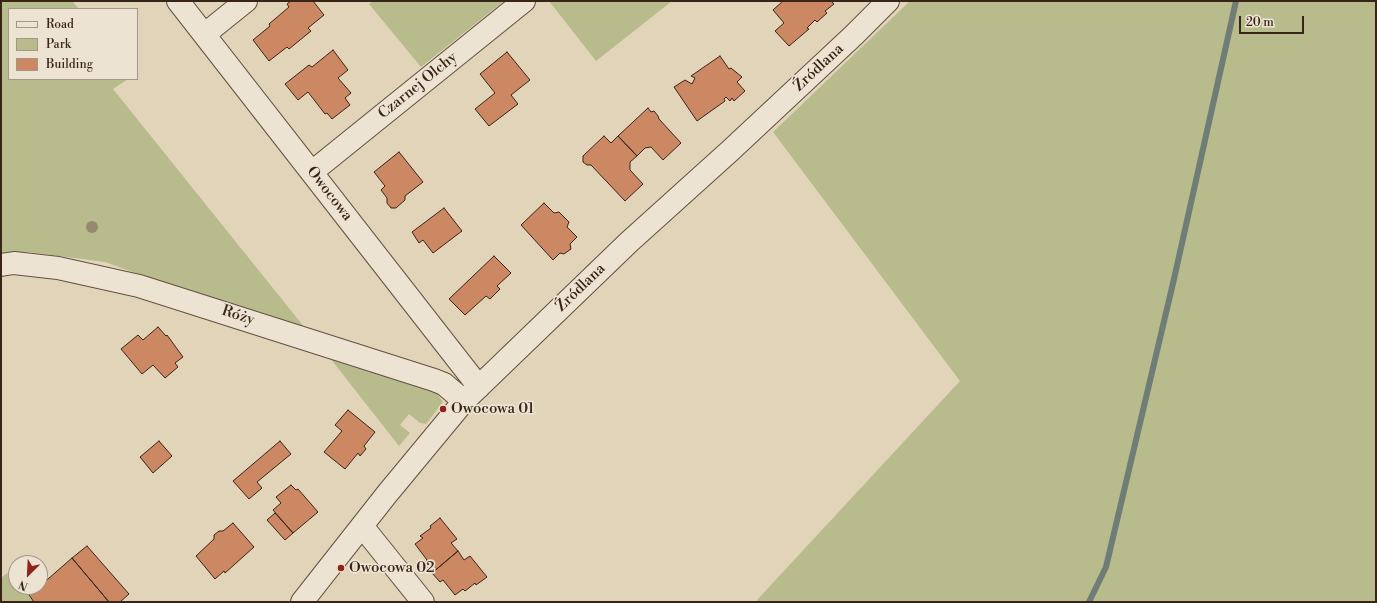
<!DOCTYPE html>
<html>
<head>
<meta charset="utf-8">
<style>
	body { margin:0 }
	#map { position:relative; width:1377px; height:603px; overflow:hidden; background:#e2d4b9; font-family:"Libre Bodoni",serif }
	canvas { display:block }
	.frame { position:absolute; inset:0; border:2px solid #392418; pointer-events:none }
	.legend { position:absolute; left:8px; top:8px; width:130px; height:72px; box-sizing:border-box; background:#ece3d2; border:1px solid #a49788; margin:0; padding:5px 7px; list-style:none; font-size:12px; color:#392418 }
	.legend li { display:flex; align-items:center; gap:8px; height:20px }
	.legend b { width:20px; border:1px solid #a49788 }
	.north { position:absolute; left:8px; top:555px; width:40px; height:40px; box-sizing:border-box; background:#ece3d2; border:1px solid #a49788; border-radius:50%; rotate:204deg; font-size:11px; font-weight:700; line-height:16px; text-align:center; color:#392418 }
	.north::after { content:''; display:block; margin:auto; width:14px; height:18px; background:#8f2418; clip-path:polygon(50% 0,100% 100%,50% 72%,0 100%) }
	.scale { position:absolute; left:1239px; top:16px; width:65px; height:18px; box-sizing:border-box; border:2px solid #392418; border-top:0; padding-left:5px; font-size:12px; line-height:14px; white-space:nowrap; color:#392418; -webkit-text-stroke:3px #ece3d2; paint-order:stroke }
</style>
</head>
<body>
<div id="map">
<canvas width="1377" height="603"></canvas>
<div class="frame"></div>
<ul class="legend">
<li><b style="height:5px;background:#ece3d2"></b>Road</li>
<li><b style="height:11px;background:#b8bb8c"></b>Park</li>
<li><b style="height:11px;background:#cc8763"></b>Building</li>
</ul>
<div class="north">N</div>
<div class="scale">20 m</div>
</div>
<script>
const g = document.querySelector('canvas').getContext('2d');
g.lineJoin = 'round';
function fillPath(path, color) { g.fillStyle = color; g.fill(path, 'evenodd'); }
const shape = rows => new Path2D(rows.map(r => 'M' + r).join(''));
function trace(path, color, width, dash) { g.strokeStyle = color; g.lineWidth = width; g.lineCap = dash ? 'butt' : 'round'; g.setLineDash(dash || []); g.stroke(path); }
function write(font, color, halo, rows, align = 'center') {
  g.font = font + ' "Libre Bodoni",serif'; g.lineWidth = 3.5; g.setLineDash([]); g.textBaseline = 'middle'; g.strokeStyle = halo; g.fillStyle = color; for (const [text, x, y, turn = 0] of rows) {
    g.save(); g.translate(x, y); g.rotate((+turn || 0) * Math.PI / 180); g.textAlign = isNaN(turn) ? turn : align; if (halo) g.strokeText(text, 0, 0); g.fillText(text, 0, 0); g.restore();
  }
}
const green = shape([
	[1,1,72,1,79,9,9,9,9,79,128,79,113,89,309,333,158,281,105,262,28,252,2,254],
	[373,1,504,1,421,67,369,4],
	[549,1,672,1,596,61],
	[910,1,1376,1,1376,602,758,602,757,600,960,381,773,132],
	[330,358,433,388,443,402,426,424,420,423,409,414,400,425,410,433,399,446],
	[7,573,16,582,16,587,21,587,34,602,1,602,1,578]
]);
const stream = shape([
	[1089,602,1106,567,1174,279,1236,1]
]);
const building = shape([
	[291,1,313,1,324,15,308,28,311,31,289,49,287,47,269,61,253,40,270,26,269,24,289,7,287,4,291,1],
	[783,1,831,1,834,4,825,11,827,13,817,22,815,20,807,28,809,29,789,46,775,31,784,23,773,10,783,1],
	[333,50,348,70,338,78,351,93,345,98,350,105,332,119,327,113,325,114,308,92,298,100,285,84,309,65,312,67,333,50],
	[507,52,530,80,511,95,518,104,489,126,475,109,495,93,480,74,507,52],
	[720,56,729,69,731,68,742,77,737,82,745,91,734,101,732,98,730,101,726,97,724,99,725,101,697,121,674,87,685,80,692,84,695,78,691,76,720,56],
	[648,108,651,112,654,111,658,116,659,119,681,143,663,160,651,147,645,148,637,156,618,136,648,108],
	[604,136,611,143,618,136,637,156,630,162,630,170,643,184,625,201,591,165,587,165,583,162,583,156,604,136],
	[399,152,423,182,405,196,405,200,396,208,391,208,387,203,387,198,381,190,385,186,374,172,399,152],
	[544,203,554,213,559,212,569,222,567,227,577,237,570,244,571,249,564,254,560,253,553,260,521,225,544,203],
	[444,208,462,231,433,253,423,240,419,243,412,232,444,208],
	[494,256,511,273,497,286,500,289,490,299,486,296,465,315,449,299,494,256],
	[158,327,166,336,167,335,183,357,175,363,178,367,165,378,153,365,142,374,121,349,138,335,143,340,158,327],
	[348,410,375,432,364,446,366,449,360,456,358,453,345,469,324,452,342,431,335,425,348,410],
	[159,441,172,456,153,473,140,457,159,441],
	[280,441,291,454,257,482,262,488,249,499,233,481,280,441],
	[291,485,296,490,298,489,318,512,293,533,273,510,281,503,276,497,291,485],
	[275,513,293,533,285,540,267,520,275,513],
	[440,518,457,539,451,543,458,551,432,573,424,563,427,560,415,544,423,538,420,536,431,528,430,526,440,518],
	[233,523,254,547,225,573,224,571,215,579,196,556,214,539,214,535,219,531,223,531,233,523],
	[87,546,129,594,120,602,109,602,72,558,87,546],
	[458,551,464,560,470,556,487,577,476,585,475,583,465,591,463,589,455,595,443,580,440,582,432,573,458,551],
	[72,558,109,602,34,602,29,595,38,587,40,587,40,586,72,558]
]);
const minor = shape([
	[178,1,479,387],
	[205,34,246,1],
	[312,172,524,1],
	[1,265,14,263,58,268,139,286,434,380,444,384,464,401],
	[362,526,423,602],
	[302,602,387,494,464,401,629,242,731,150,854,35,888,1]
]);
const trees = [
	[92,227]
];
const markers = [
	[443,409,4,"#8f2418"],
	[341,568,4,"#8f2418"]
];
const streetNames = [
	["Źródlana",819,68,-43],
	["Czarnej Olchy",418,86,-39],
	["Owocowa",329,194,52],
	["Źródlana",581,288,-44],
	["Róży",238,316,18]
];
const poiNames = [
	["Owocowa 01",451,409],
	["Owocowa 02",349,568]
];
fillPath(green, '#b8bb8c');
trace(stream, '#707c76', 6);
fillPath(building, '#cc8763');
trace(building, '#392418', 1);
trace(minor, '#635040', 24);
trace(minor, '#ece3d2', 22);
g.fillStyle = '#978870';
for (const [x, y] of trees) { g.beginPath(); g.arc(x, y, 6, 0, 2 * Math.PI); g.fill(); }
for (const [x, y, r, color] of markers) { const dot = new Path2D(); dot.arc(x, y, r, 0, 2 * Math.PI); g.fillStyle = color; g.fill(dot); trace(dot, '#ece3d2', 1.5); }
write('15px', '#392418', '#ece3d2', streetNames);
write('15px', '#392418', '#ece3d2', poiNames, 'left');
</script>
</body>
</html>
